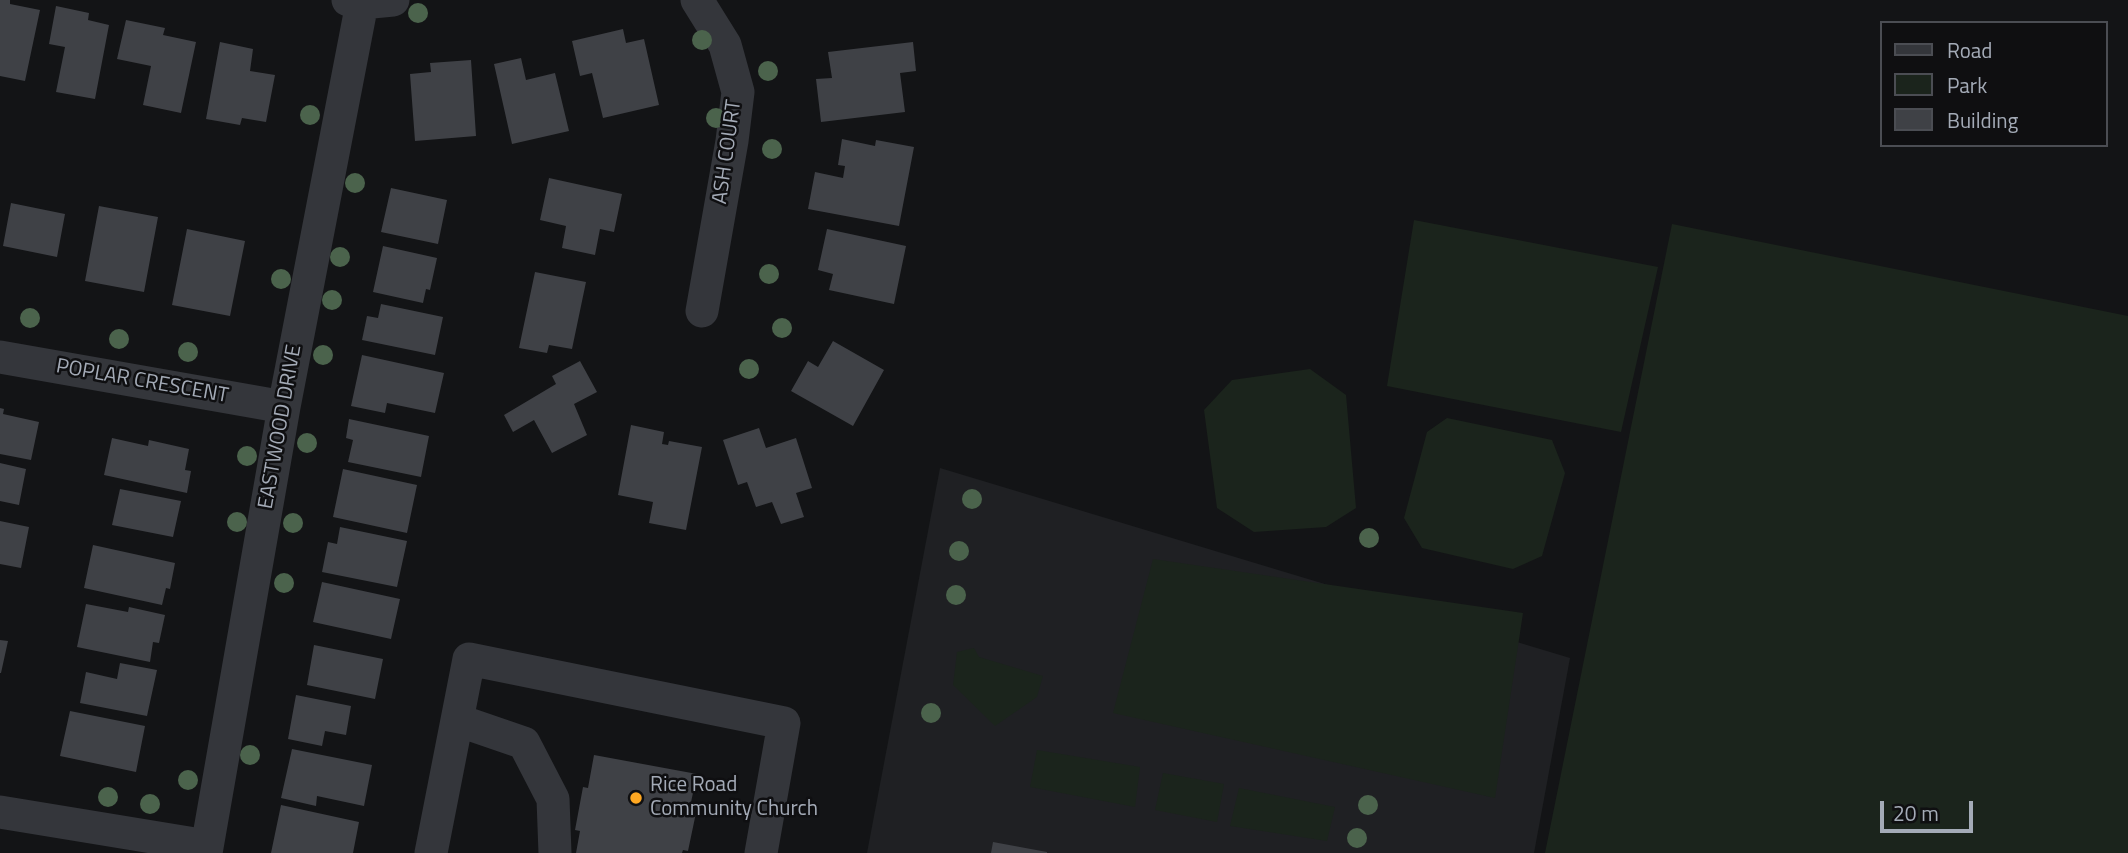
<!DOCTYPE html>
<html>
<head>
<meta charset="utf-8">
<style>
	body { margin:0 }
	#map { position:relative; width:2128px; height:853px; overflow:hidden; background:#131416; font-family:"Titillium Web",sans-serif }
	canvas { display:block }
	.legend { position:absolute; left:1880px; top:21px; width:228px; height:126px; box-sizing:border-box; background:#0f0f11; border:2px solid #4b4d53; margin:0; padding:9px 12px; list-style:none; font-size:21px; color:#a4abb7 }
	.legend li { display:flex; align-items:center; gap:14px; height:35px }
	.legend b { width:35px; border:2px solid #4b4d53 }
	.scale { position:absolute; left:1880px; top:801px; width:93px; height:32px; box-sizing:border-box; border:4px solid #a4abb7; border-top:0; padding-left:9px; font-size:21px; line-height:24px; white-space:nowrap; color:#a4abb7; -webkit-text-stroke:5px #0f0f11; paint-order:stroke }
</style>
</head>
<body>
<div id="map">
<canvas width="2128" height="853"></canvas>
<ul class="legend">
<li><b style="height:9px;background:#34363b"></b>Road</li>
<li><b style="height:19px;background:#1b241c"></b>Park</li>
<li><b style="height:19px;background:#3f4146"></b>Building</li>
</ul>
<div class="scale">20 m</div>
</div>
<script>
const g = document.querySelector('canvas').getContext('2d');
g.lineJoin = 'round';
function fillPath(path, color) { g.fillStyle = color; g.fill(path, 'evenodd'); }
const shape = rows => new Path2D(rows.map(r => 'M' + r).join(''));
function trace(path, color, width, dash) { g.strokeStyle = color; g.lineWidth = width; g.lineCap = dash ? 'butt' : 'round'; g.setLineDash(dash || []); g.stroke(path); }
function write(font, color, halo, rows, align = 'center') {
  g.font = font + ' "Titillium Web",sans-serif'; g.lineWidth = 5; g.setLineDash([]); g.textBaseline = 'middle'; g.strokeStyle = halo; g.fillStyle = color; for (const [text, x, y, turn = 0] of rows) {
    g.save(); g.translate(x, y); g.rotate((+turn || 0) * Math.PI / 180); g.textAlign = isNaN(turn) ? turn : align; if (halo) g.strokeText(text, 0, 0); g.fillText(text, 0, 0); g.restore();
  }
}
const built = shape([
	[940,468,1570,658,1534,853,867,853]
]);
const green = shape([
	[1414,220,1658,267,1621,432,1387,386],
	[1672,224,2128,316,2128,853,1545,853],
	[1310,369,1346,395,1356,508,1326,527,1254,532,1217,508,1204,410,1232,380],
	[1447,418,1552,440,1565,473,1542,556,1513,569,1422,548,1404,518,1427,432],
	[1153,559,1523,613,1495,798,1113,713],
	[974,648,979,657,1043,676,1037,697,995,726,953,685,957,652],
	[1037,750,1140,767,1135,807,1030,787],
	[1163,773,1224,784,1217,822,1155,810],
	[1239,788,1335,807,1327,841,1230,826]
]);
const building = shape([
	[0,0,10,0,10,4,40,10,25,81,0,76],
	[56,6,89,13,88,20,109,25,95,99,56,92,65,47,49,44],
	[126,20,165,28,163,35,196,42,181,113,143,105,151,66,117,59],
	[623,29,626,43,644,39,659,105,603,118,592,73,580,76,572,41],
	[220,42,253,49,250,71,275,75,266,122,242,118,240,125,206,119],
	[913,42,916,71,900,73,905,112,821,122,816,79,832,78,828,52],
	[521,58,526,80,555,73,569,131,512,144,494,64],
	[471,60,476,136,415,141,410,74,431,72,430,63],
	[842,139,875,146,876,140,914,147,899,226,808,209,815,172,843,178,845,166,838,165],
	[549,178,622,194,614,232,600,229,595,255,562,248,566,226,540,220],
	[391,188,447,200,438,244,381,232],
	[11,203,65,214,57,257,3,246],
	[99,206,158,217,144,292,85,281],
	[187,229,245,241,230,316,172,305],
	[827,229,906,246,894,304,829,290,833,274,818,270],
	[383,246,437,258,430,290,426,289,423,303,373,292],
	[535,272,586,282,572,349,549,345,547,353,519,348],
	[381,304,443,317,435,355,362,340,367,316,378,318],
	[833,341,884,370,853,426,791,391,808,361,818,367],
	[362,355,444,373,435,413,387,403,385,413,351,406],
	[580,361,597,392,574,404,587,435,552,453,534,420,513,432,504,415,556,384,552,376],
	[0,408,4,409,3,414,39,422,31,460,0,454],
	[349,419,429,436,421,477,348,462,353,440,346,438],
	[631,425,664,432,662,444,668,445,669,441,702,447,686,530,649,523,653,502,618,495],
	[759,428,766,448,796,438,812,488,796,493,804,517,781,524,772,502,756,507,747,482,738,485,723,440],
	[112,438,148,446,149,440,189,449,185,470,191,471,187,493,104,475],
	[0,463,26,469,19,505,0,501],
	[343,469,417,485,407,533,333,517],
	[120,489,181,501,173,537,112,525],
	[0,521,29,527,21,568,0,564],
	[340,527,407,541,397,587,322,572,328,542,337,544],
	[93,545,175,563,170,589,166,588,162,605,84,588],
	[322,582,400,599,391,639,313,622],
	[86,604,128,612,129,607,165,615,159,643,153,642,150,662,77,647],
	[0,640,8,641,1,673,0,673],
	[314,645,383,659,375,699,307,685],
	[120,663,157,670,147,716,80,703,86,672,117,679],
	[296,695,351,706,346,735,325,731,322,746,288,739],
	[70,711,145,726,136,772,60,756],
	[292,749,372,765,364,806,317,796,316,806,281,798],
	[594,755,697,774,690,807,697,808,688,851,683,850,682,853,576,853,580,831,575,830,583,787,588,788],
	[281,805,359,822,353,853,271,853],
	[993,842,1047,852,1047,853,991,853]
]);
const minor = shape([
	[348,0,362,3,393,0],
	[697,0,725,45,738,92,732,141,702,311],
	[0,357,284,407],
	[457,720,524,743,553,799,555,853],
	[0,812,207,846],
	[206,853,284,407,362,3],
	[431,853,469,659,784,723,761,853]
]);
const trees = [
	[418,13],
	[702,40],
	[768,71],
	[310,115],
	[716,118],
	[772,149],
	[355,183],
	[340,257],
	[769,274],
	[281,279],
	[332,300],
	[30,318],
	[782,328],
	[119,339],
	[188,352],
	[323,355],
	[749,369],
	[307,443],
	[247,456],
	[972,499],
	[237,522],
	[293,523],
	[1369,538],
	[959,551],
	[284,583],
	[956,595],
	[931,713],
	[250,755],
	[188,780],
	[108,797],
	[150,804],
	[1368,805],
	[1357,838]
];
const markers = [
	[636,798,7,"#ffa822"]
];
const streetNames = [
	["ASH COURT",728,152,-82],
	["POPLAR CRESCENT",142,382,10],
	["EASTWOOD DRIVE",281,427,-80]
];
const poiNames = [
	["Rice Road",650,786],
	["Community Church",650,810]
];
fillPath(built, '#1f2023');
fillPath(green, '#1b241c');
fillPath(building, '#3f4146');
trace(minor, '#34363b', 33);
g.fillStyle = '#4b634c';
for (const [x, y] of trees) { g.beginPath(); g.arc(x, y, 10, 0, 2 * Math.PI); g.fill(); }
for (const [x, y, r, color] of markers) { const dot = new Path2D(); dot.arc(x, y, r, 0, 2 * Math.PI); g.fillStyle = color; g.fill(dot); trace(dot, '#0f0f11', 2.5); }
write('21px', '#a4abb7', '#0f0f11', streetNames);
write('21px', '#a4abb7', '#0f0f11', poiNames, 'left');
</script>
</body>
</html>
